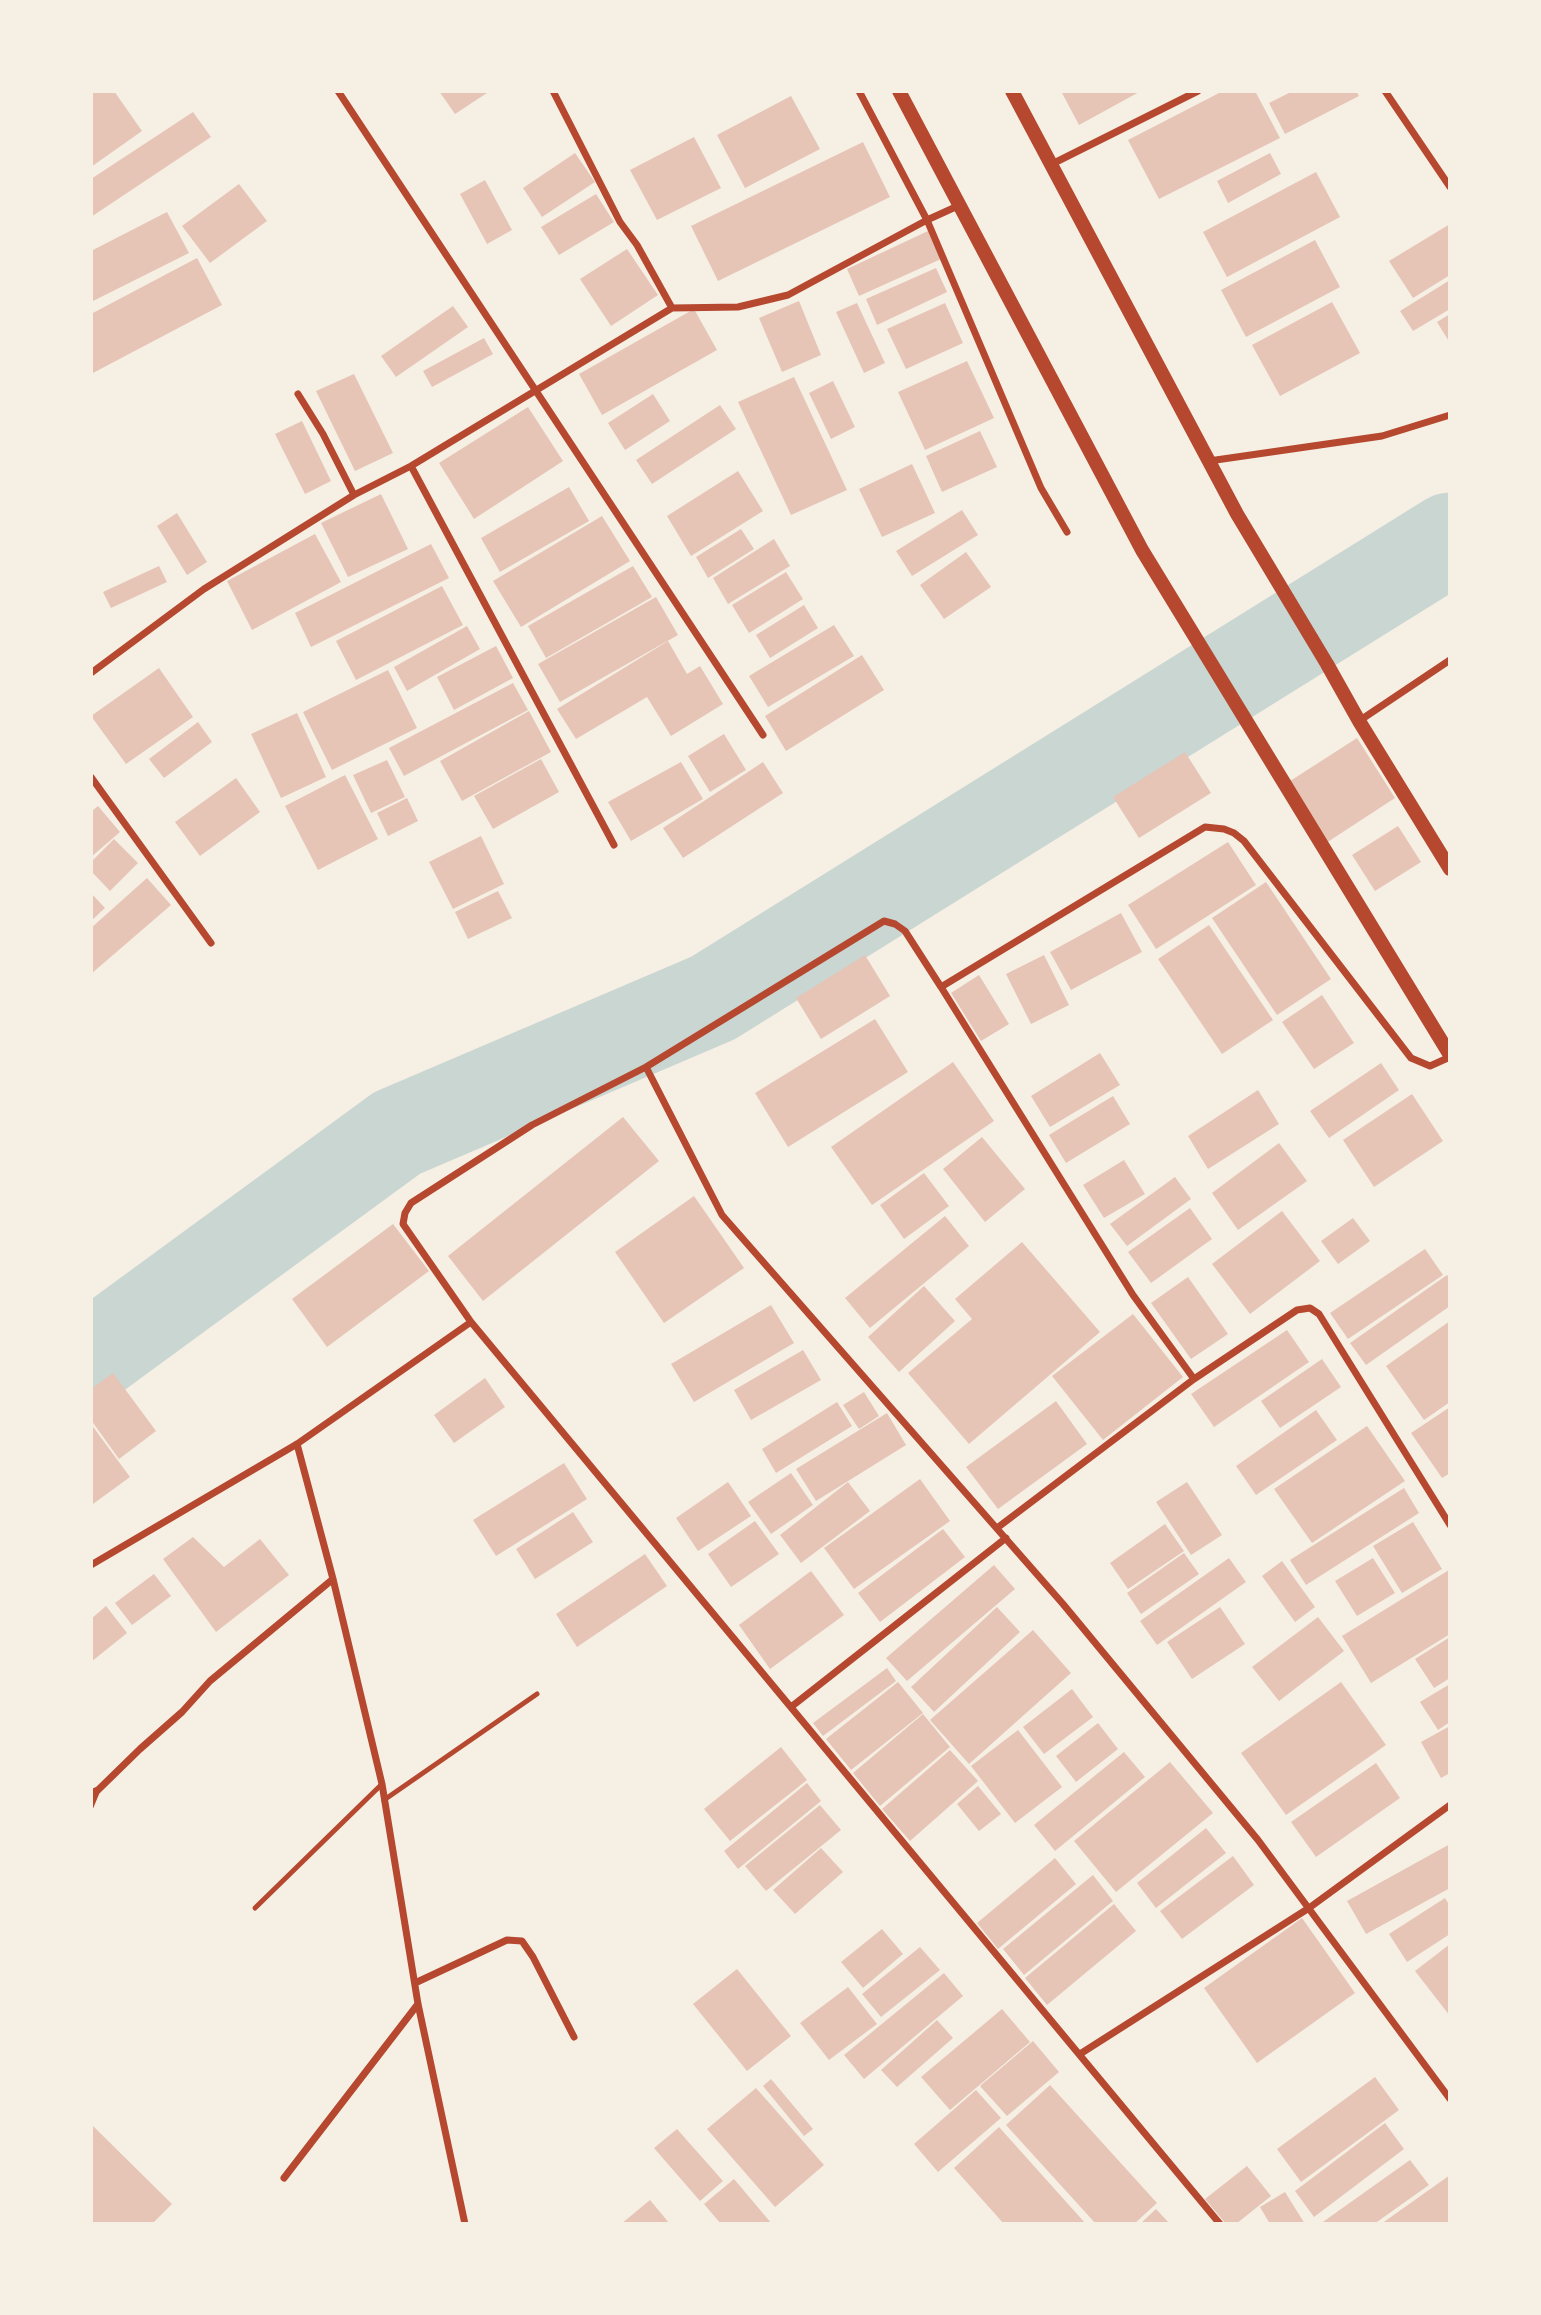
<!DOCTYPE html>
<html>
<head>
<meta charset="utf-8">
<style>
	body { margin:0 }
	#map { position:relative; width:1541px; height:2315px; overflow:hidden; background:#f6efe4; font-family:Commissioner,sans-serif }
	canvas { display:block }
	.frame { position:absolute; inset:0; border:93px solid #f6efe4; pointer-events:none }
</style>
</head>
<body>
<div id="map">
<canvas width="1541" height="2315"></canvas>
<div class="frame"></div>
</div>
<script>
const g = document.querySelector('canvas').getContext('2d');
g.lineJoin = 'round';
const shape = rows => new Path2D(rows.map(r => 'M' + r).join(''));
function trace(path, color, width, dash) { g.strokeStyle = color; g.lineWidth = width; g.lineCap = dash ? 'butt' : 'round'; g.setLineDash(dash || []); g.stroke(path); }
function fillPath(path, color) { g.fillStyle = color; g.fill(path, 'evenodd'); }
const river = shape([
	[91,1357,397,1133,713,998,1450,539]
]);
const building = shape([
	[91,91,114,91,142,131,91,167],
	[439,91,490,91,455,114],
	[1061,91,1141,91,1079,125],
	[1223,91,1255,91,1280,138,1159,199,1128,140],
	[1293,91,1356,91,1359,96,1285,134,1269,103],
	[791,96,820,149,745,188,717,135],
	[193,112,211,137,91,217,91,179],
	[694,137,721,188,657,220,630,170],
	[863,142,890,197,718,281,691,226],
	[575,153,595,182,542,217,523,188],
	[1270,153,1281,174,1228,203,1217,181],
	[1316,172,1340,217,1227,277,1203,232],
	[485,180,512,230,487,244,460,194],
	[239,184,267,221,210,263,182,226],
	[596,194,614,222,559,255,541,227],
	[167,212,189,253,93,301,91,297,91,251],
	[1450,224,1450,275,1413,298,1389,261],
	[928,231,941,259,859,296,847,269],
	[1315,240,1340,287,1246,337,1221,290],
	[627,249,658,295,611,326,580,279],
	[197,258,222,305,91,374,91,314],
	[936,268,947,292,877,325,866,299],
	[1450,280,1450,309,1413,331,1400,311],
	[799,301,821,355,782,372,759,318],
	[1332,302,1360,353,1280,396,1252,345],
	[857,303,885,363,864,373,836,312],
	[945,303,963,343,906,369,887,329],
	[453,306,468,327,396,377,381,356],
	[694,309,717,350,602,415,579,374],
	[1450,314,1450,343,1437,322],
	[484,338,493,354,432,387,423,371],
	[967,361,994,418,925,450,898,392],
	[354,374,393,453,355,471,316,391],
	[794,377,847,490,791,515,738,402],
	[833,381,855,427,831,439,809,393],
	[653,394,670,421,625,450,608,423],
	[720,405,736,429,652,484,636,460],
	[528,407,563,461,474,519,439,463],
	[302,421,331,481,305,494,275,434],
	[980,431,997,467,942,492,926,456],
	[912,464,935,513,882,537,859,489],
	[738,471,763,511,691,556,667,516],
	[569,487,589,521,500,572,481,538],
	[381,494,408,549,348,577,321,523],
	[962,510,978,535,912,576,896,551],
	[177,513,207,562,187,575,157,526],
	[602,516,630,561,521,627,493,581],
	[741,529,754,549,708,578,696,557],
	[315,534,341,582,252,630,227,581],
	[774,539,790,566,728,604,713,578],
	[431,544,449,578,311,647,295,613],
	[966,552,991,587,944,619,920,585],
	[159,566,167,582,111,608,103,592],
	[633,566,652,597,546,658,528,626],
	[786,572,803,599,749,633,732,605],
	[442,586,463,625,356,680,336,641],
	[656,597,678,635,560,702,538,664],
	[804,605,818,628,770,658,756,635],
	[834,625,854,656,768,707,749,676],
	[467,626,480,649,407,691,394,667],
	[668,641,687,674,700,666,723,704,671,736,647,697,576,739,557,709],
	[496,646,513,678,454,710,437,677],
	[862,655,884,690,786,751,765,716],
	[159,668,193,717,126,764,91,716],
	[388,670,417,728,332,770,303,712],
	[513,683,528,710,404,776,389,748],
	[529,711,551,752,462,801,440,761],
	[297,713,326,777,281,798,251,734],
	[198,722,212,742,164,778,149,759],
	[724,734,746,770,710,792,688,756],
	[1357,738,1395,798,1326,843,1287,783],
	[1185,752,1211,793,1139,838,1113,797],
	[541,759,559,792,493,829,474,796],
	[387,760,405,797,371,813,353,775],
	[681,762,703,799,631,841,608,802],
	[763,762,783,793,683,858,663,828],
	[345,775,378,839,318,870,285,806],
	[236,778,260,812,200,856,175,822],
	[407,798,418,821,388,836,377,813],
	[98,806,120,832,91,857,91,812],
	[1398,826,1421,862,1375,891,1352,855],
	[481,836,504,884,453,909,429,862],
	[114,839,138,863,110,891,91,871,91,862],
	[1228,842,1256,885,1156,949,1128,905],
	[147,878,171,905,91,974,91,928],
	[1266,882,1331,979,1277,1015,1212,918],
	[498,891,512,918,468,939,455,912],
	[91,893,105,908,91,921],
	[1121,913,1142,952,1071,990,1050,952],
	[1209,925,1273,1020,1222,1054,1158,959],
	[865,955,890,996,821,1039,796,998],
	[1044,955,1069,1005,1031,1024,1006,974],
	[979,975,1009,1024,981,1041,951,993],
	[1322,995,1354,1043,1314,1069,1282,1022],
	[875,1019,908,1072,788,1147,755,1093],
	[1100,1053,1120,1085,1050,1127,1031,1096],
	[953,1062,994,1121,872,1205,831,1147],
	[1381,1063,1399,1090,1329,1138,1310,1111],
	[1258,1090,1279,1124,1208,1169,1188,1136],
	[1412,1094,1443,1141,1374,1187,1343,1140],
	[1113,1096,1130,1124,1066,1163,1049,1135],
	[623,1117,659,1161,483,1301,448,1256],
	[982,1137,1025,1189,985,1222,943,1169],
	[1279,1143,1307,1181,1238,1230,1212,1193],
	[1124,1160,1145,1194,1104,1218,1083,1185],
	[924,1173,949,1206,904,1239,880,1205],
	[1175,1177,1191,1199,1127,1246,1110,1224],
	[694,1196,744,1268,664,1323,615,1252],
	[1190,1208,1212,1239,1151,1283,1128,1252],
	[1282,1211,1320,1261,1250,1314,1212,1264],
	[945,1216,969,1246,870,1328,845,1298],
	[1353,1218,1370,1241,1338,1264,1321,1241],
	[393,1224,429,1271,327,1347,292,1299],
	[1022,1242,1100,1332,969,1444,908,1373,972,1319,955,1299],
	[1425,1249,1443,1275,1348,1339,1330,1313],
	[1447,1275,1450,1279,1450,1306,1366,1365,1350,1343],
	[1188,1277,1228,1334,1191,1359,1151,1303],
	[924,1286,955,1321,899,1372,868,1337],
	[771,1305,794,1343,694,1402,671,1364],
	[1133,1314,1183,1377,1103,1440,1052,1376],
	[1450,1321,1450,1402,1424,1420,1386,1366],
	[1287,1330,1309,1362,1214,1427,1191,1394],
	[803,1350,821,1380,751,1420,734,1390],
	[1322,1359,1341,1387,1280,1428,1261,1401],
	[113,1373,156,1431,119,1459,91,1420,91,1389],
	[485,1378,505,1407,454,1443,434,1415],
	[864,1392,879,1416,859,1429,843,1405],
	[1056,1401,1087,1444,998,1509,966,1467],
	[837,1402,852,1426,776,1473,762,1449],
	[1450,1407,1450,1473,1442,1478,1411,1433],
	[1316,1410,1337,1440,1256,1495,1236,1466],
	[887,1413,906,1445,816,1501,796,1469],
	[91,1424,130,1477,93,1504,91,1501],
	[1367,1426,1405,1481,1312,1543,1274,1489],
	[564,1463,587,1499,496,1556,473,1520],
	[791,1473,813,1505,771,1534,748,1502],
	[920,1479,950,1521,854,1589,824,1548],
	[728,1482,751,1516,698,1551,676,1518],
	[848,1482,870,1511,801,1563,780,1535],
	[1187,1482,1222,1535,1191,1555,1156,1502],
	[1404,1488,1419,1513,1306,1585,1290,1560],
	[573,1512,593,1542,535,1579,516,1549],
	[755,1521,779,1554,731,1587,708,1554],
	[1413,1522,1442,1569,1402,1593,1373,1546],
	[1165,1524,1184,1551,1128,1589,1110,1563],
	[943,1529,965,1557,880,1622,858,1593],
	[193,1537,224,1567,260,1539,289,1575,216,1632,163,1559],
	[1184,1553,1199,1574,1141,1614,1127,1593],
	[645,1554,667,1586,577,1647,556,1614],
	[1229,1558,1246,1582,1157,1645,1140,1621],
	[1373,1558,1395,1593,1357,1616,1335,1581],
	[1282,1561,1315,1607,1295,1622,1262,1576],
	[994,1565,1015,1589,907,1681,886,1658],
	[1449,1570,1450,1634,1371,1683,1342,1636],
	[811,1571,844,1615,770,1669,739,1625],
	[154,1574,171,1596,132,1625,115,1603],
	[106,1606,127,1633,91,1662,91,1619],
	[997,1607,1020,1632,934,1712,911,1687],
	[1220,1607,1245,1644,1192,1679,1167,1642],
	[1318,1617,1344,1651,1279,1701,1252,1667],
	[1033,1630,1071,1673,969,1764,930,1720],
	[1450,1637,1450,1678,1434,1688,1415,1659],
	[887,1668,896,1681,823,1736,813,1723],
	[898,1682,923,1713,851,1770,826,1739],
	[1341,1682,1386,1745,1286,1815,1241,1753],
	[1450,1684,1450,1722,1438,1730,1420,1702],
	[1072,1689,1093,1717,1044,1754,1023,1727],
	[923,1714,950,1747,880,1806,853,1773],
	[1098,1723,1118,1749,1076,1782,1056,1756],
	[1450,1726,1450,1773,1441,1778,1421,1742],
	[1018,1730,1062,1787,1015,1823,971,1766],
	[781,1747,807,1780,730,1841,704,1809],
	[950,1750,978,1781,910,1841,882,1809],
	[1124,1752,1145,1777,1055,1851,1034,1825],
	[1170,1762,1213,1813,1116,1892,1074,1841],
	[1376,1763,1400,1798,1316,1857,1291,1822],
	[807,1783,821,1801,738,1869,724,1851],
	[978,1786,1001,1814,979,1831,957,1804],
	[820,1805,841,1830,766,1891,745,1866],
	[1206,1828,1226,1853,1156,1908,1137,1883],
	[1450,1844,1450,1888,1366,1934,1347,1901],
	[821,1848,843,1872,795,1914,773,1890],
	[1233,1856,1254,1885,1182,1939,1160,1911],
	[1055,1858,1076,1884,998,1949,977,1923],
	[1093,1875,1113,1901,1024,1975,1003,1949],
	[1445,1898,1450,1906,1450,1934,1407,1962,1389,1934],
	[1114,1904,1136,1931,1047,2005,1025,1978],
	[1302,1918,1355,1993,1257,2063,1204,1988],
	[882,1929,903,1954,863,1988,841,1962],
	[1450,1944,1450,2016,1415,1971],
	[920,1947,940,1970,881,2017,862,1994],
	[737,1969,791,2036,747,2071,693,2004],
	[944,1973,963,1996,864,2079,844,2055],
	[848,1987,877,2024,829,2060,800,2023],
	[1002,2009,1030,2042,950,2110,921,2077],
	[937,2020,953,2038,897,2087,881,2070],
	[1033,2041,1059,2072,1007,2116,980,2086],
	[1375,2077,1399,2110,1301,2182,1277,2149],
	[771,2079,813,2129,804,2136,763,2086],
	[1050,2085,1157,2203,1134,2224,1096,2224,1006,2125],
	[756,2088,824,2165,775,2207,707,2129],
	[976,2090,1001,2118,938,2172,914,2144],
	[1385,2123,1404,2149,1314,2217,1295,2191],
	[91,2124,172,2204,152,2224,91,2224],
	[999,2127,1086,2224,1004,2224,954,2168],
	[677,2129,723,2181,700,2201,654,2148],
	[1410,2160,1429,2185,1374,2224,1320,2224],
	[1247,2166,1271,2196,1236,2224,1226,2224,1205,2199],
	[1450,2175,1450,2223,1381,2224],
	[734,2179,772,2224,721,2224,704,2204],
	[1285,2192,1305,2224,1270,2224,1260,2207],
	[650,2200,670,2224,621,2224],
	[1156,2209,1170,2224,1140,2224]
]);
const service = shape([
	[384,1800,537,1694],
	[91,1807,98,1790],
	[255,1908,382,1784]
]);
const minor = shape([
	[338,91,763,735],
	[553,91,620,222,637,245,672,308],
	[859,91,927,220,1041,488,1067,532],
	[1385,91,1450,187],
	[1050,165,1198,91],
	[298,394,323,434,354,495],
	[1209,461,1382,436,1450,415],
	[411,466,614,845],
	[91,673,204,589,354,495,411,466,672,308,738,307,788,295,927,220,960,205],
	[1359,721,1450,660],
	[91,777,211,943],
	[941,987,1133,1295,1194,1379],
	[646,1067,722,1215,1063,1604,1258,1840,1450,2099],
	[297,1444,333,1579,382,1784,418,2004,465,2224],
	[997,1528,1194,1379,1297,1310,1310,1308,1319,1314,1450,1525],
	[91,1565,297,1444,471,1322],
	[791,1707,1006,1538],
	[91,1793,98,1790,140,1749,182,1712,210,1681,333,1579],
	[415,1983,507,1940,522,1941,533,1957,574,2037],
	[1080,2054,1309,1908,1450,1805],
	[284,2178,418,2004],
	[1220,2224,471,1322,403,1224,405,1213,411,1203,532,1125,646,1067,884,921,895,924,905,931,941,987,1205,827,1224,829,1234,833,1244,841,1411,1058,1430,1066,1450,1057]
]);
const secondary = shape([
	[899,91,1142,550,1450,1055],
	[1012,91,1237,514,1327,664,1359,721,1450,869]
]);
trace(river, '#c9d6d2', 93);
fillPath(building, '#e6c5b7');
trace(service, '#b5482f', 5);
trace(minor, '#b5482f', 7);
trace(secondary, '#b5482f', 14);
</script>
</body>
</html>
